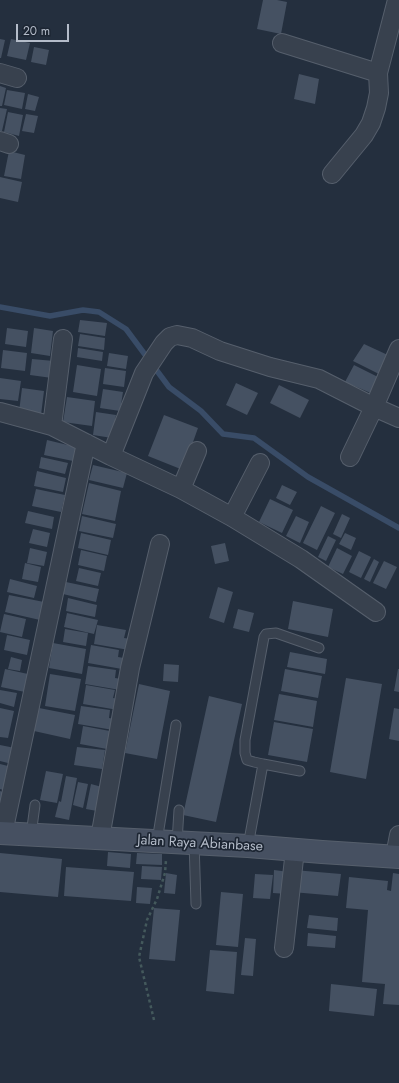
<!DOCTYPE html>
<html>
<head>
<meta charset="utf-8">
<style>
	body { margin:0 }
	#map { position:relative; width:399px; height:1083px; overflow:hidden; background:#242f3e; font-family:Jost,sans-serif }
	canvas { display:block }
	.scale { position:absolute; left:16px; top:24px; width:53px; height:18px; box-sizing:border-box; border:2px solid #b4bcc9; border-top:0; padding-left:5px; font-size:12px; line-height:14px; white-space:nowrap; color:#b4bcc9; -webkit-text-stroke:3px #1d2633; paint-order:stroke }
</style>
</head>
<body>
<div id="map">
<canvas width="399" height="1083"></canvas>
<div class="scale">20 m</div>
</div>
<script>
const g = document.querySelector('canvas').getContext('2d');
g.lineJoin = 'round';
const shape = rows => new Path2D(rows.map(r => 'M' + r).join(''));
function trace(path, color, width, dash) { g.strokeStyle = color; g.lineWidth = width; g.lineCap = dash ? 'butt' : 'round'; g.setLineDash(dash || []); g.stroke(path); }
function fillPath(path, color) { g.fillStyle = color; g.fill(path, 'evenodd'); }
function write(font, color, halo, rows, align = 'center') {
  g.font = font + ' Jost,sans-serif'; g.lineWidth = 3.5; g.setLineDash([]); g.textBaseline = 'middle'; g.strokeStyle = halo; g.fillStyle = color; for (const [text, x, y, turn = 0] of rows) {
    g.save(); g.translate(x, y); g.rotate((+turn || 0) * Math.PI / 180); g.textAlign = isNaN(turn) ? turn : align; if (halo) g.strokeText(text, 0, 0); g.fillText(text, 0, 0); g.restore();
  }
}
const stream = shape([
	[0,307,50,316,83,310,99,312,126,329,169,387,201,411,223,434,254,438,308,477,399,528]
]);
const building = shape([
	[263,0,277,0,287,2,281,34,257,29],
	[0,39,5,40,1,58,0,58],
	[11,39,30,43,26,60,7,56],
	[34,47,49,50,46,65,31,62],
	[299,74,319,79,315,104,294,99],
	[0,86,6,88,2,106,0,106],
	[7,90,25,93,22,109,4,105],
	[28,94,39,97,35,111,25,109],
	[0,108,7,109,2,131,0,131],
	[8,112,23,115,19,136,4,132],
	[26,114,38,116,34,133,22,131],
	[9,151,25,155,21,179,4,176],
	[0,177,22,182,18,202,0,198],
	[80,320,107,323,105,336,78,332],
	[7,328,28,331,26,347,5,344],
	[34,328,53,331,50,356,31,353],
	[80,334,105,338,104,350,78,346],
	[364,344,390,356,381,375,353,361],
	[78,348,103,352,102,361,77,357],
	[3,350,27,353,25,371,1,368],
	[109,353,128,356,126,369,107,366],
	[32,359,54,361,52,378,30,375],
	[77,365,101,369,97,396,73,392],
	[354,365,380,378,373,394,345,382],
	[105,368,126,371,124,387,103,384],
	[0,378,21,381,18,401,0,399],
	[236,383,258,393,247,415,226,405],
	[279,385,309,400,300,418,270,403],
	[22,388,44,391,41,415,19,412],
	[103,389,123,392,120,411,100,408],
	[67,397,95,401,92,426,63,422],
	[96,412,116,415,112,438,93,435],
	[164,415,198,428,183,470,148,456],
	[47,440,76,447,73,461,44,455],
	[41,457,68,463,65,474,39,468],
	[93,465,127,473,123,488,89,480],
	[37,471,66,478,63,492,34,486],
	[89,483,121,491,115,521,82,514],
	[282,485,297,492,290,505,276,498],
	[36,489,65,495,61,512,32,506],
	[270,499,293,510,282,533,259,522],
	[321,506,335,513,317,550,303,543],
	[28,511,54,517,52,529,25,523],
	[342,514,350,518,341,538,333,534],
	[82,516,116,524,113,538,79,531],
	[296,516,309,522,300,543,286,536],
	[33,529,50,533,47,547,29,543],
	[81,533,111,540,108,555,78,548],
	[345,533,356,538,351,550,339,544],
	[328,536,336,540,326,561,318,557],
	[225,543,229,561,215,564,211,546],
	[30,548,47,552,44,566,27,563],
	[337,548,352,556,343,574,328,567],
	[81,550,107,556,104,571,78,565],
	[359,551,371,557,361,578,349,572],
	[374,559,379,562,370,582,364,579],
	[384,561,397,567,386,589,373,583],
	[25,563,41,567,38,582,22,579],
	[79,568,101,573,98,586,76,581],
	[10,579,37,586,34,598,7,592],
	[66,582,99,589,96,602,63,594],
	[218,587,233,592,224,623,209,618],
	[9,595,44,602,40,620,5,612],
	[68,598,97,605,95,617,66,611],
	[293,601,333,609,328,637,288,629],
	[238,609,254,613,249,632,233,628],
	[67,613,98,620,94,634,64,627],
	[4,614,26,619,22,637,0,632],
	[97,625,126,630,124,638,131,639,129,650,94,644],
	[65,629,88,633,86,646,63,642],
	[7,635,30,640,27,655,4,650],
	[53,643,86,649,82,674,49,668],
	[91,645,119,650,118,657,124,658,122,669,88,663],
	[290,652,327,659,325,674,287,667],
	[11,657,22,660,20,671,8,669],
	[164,664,179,665,178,682,163,681],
	[88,666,116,670,115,678,122,679,120,690,85,684],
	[5,669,28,674,25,692,1,687],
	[285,669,322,676,318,698,281,691],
	[398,669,399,669,399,692,394,691],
	[50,674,81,679,75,711,45,706],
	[346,678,382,684,366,779,330,772],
	[139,684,170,691,157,759,125,753],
	[86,685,115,690,113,698,120,699,118,710,83,704],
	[0,690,17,693,14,707,0,703],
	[279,694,317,701,313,727,274,720],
	[209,696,242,704,216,822,183,815],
	[81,706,110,710,109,718,115,719,113,730,78,724],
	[0,708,14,711,8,738,0,737],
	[39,708,75,715,70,739,34,731],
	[394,708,399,709,399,741,389,739],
	[274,722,313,729,307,762,268,755],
	[83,726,110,731,107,749,80,744],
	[0,745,15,748,12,764,0,761],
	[77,747,105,750,102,769,74,765],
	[0,764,8,766,3,790,0,789],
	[46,771,63,774,57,803,40,800],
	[66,776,77,778,69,820,55,817,59,801,61,802],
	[78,782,88,784,83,808,73,805],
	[91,784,102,787,97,811,86,809],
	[0,791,5,793,0,813],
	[108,852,131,854,130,868,107,866],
	[0,853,62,859,58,897,0,892],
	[137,853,162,854,162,865,136,864],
	[142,866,162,867,161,880,141,879],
	[66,867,134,872,131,901,64,896],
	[274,870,289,872,287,894,273,893],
	[294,870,341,874,338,896,292,892],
	[166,873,177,875,175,894,164,893],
	[393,873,399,874,399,1005,383,1004,385,984,362,982,368,910,346,908,349,877,388,881,387,890,391,891],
	[255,874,273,875,270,899,253,898],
	[137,887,152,888,150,904,136,903],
	[221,892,243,894,238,947,216,945],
	[154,908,180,910,175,961,149,959],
	[309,915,338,918,337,931,307,928],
	[308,933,336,936,335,948,307,946],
	[245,938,256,939,253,976,241,975],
	[210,950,237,952,234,994,206,991],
	[331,984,377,989,374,1016,329,1011]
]);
const path = shape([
	[154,1020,139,957,147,920,157,899,165,873,166,860]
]);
const service = shape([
	[263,764,300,771],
	[31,835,35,805],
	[157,841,176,725],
	[177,842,179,810],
	[194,842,196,904],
	[248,846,263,764,254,762,247,760,245,753,245,740,264,637,266,634,276,633,319,648]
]);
const minor = shape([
	[282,43,378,73,397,0],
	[0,73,17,78],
	[0,141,9,144],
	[332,174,364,135,371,123,376,108,379,93,378,73],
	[0,412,52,426,111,456,181,489,232,517,301,559,376,612],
	[52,426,63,339],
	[111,456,144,373,164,343,170,337,177,335,192,338,220,351,270,367,319,379,374,407,399,418],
	[350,457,374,407,399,349],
	[181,489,197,451],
	[232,517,260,463],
	[3,833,86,443],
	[100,838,130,668,160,544],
	[395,856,399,835],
	[284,948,295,850]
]);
const secondary = shape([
	[0,833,248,846,322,852,399,857]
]);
const streetNames = [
	["Jalan Raya Abianbase",200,844,3]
];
trace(stream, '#394c67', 5.5);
fillPath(building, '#455162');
trace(service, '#565f6c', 11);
trace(minor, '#565f6c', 20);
trace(secondary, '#565f6c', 24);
trace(path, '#44595c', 2.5, [3, 3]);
trace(service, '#38414e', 9);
trace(minor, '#38414e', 18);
trace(secondary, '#465061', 22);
write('14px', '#b4bcc9', '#1d2633', streetNames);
</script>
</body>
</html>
